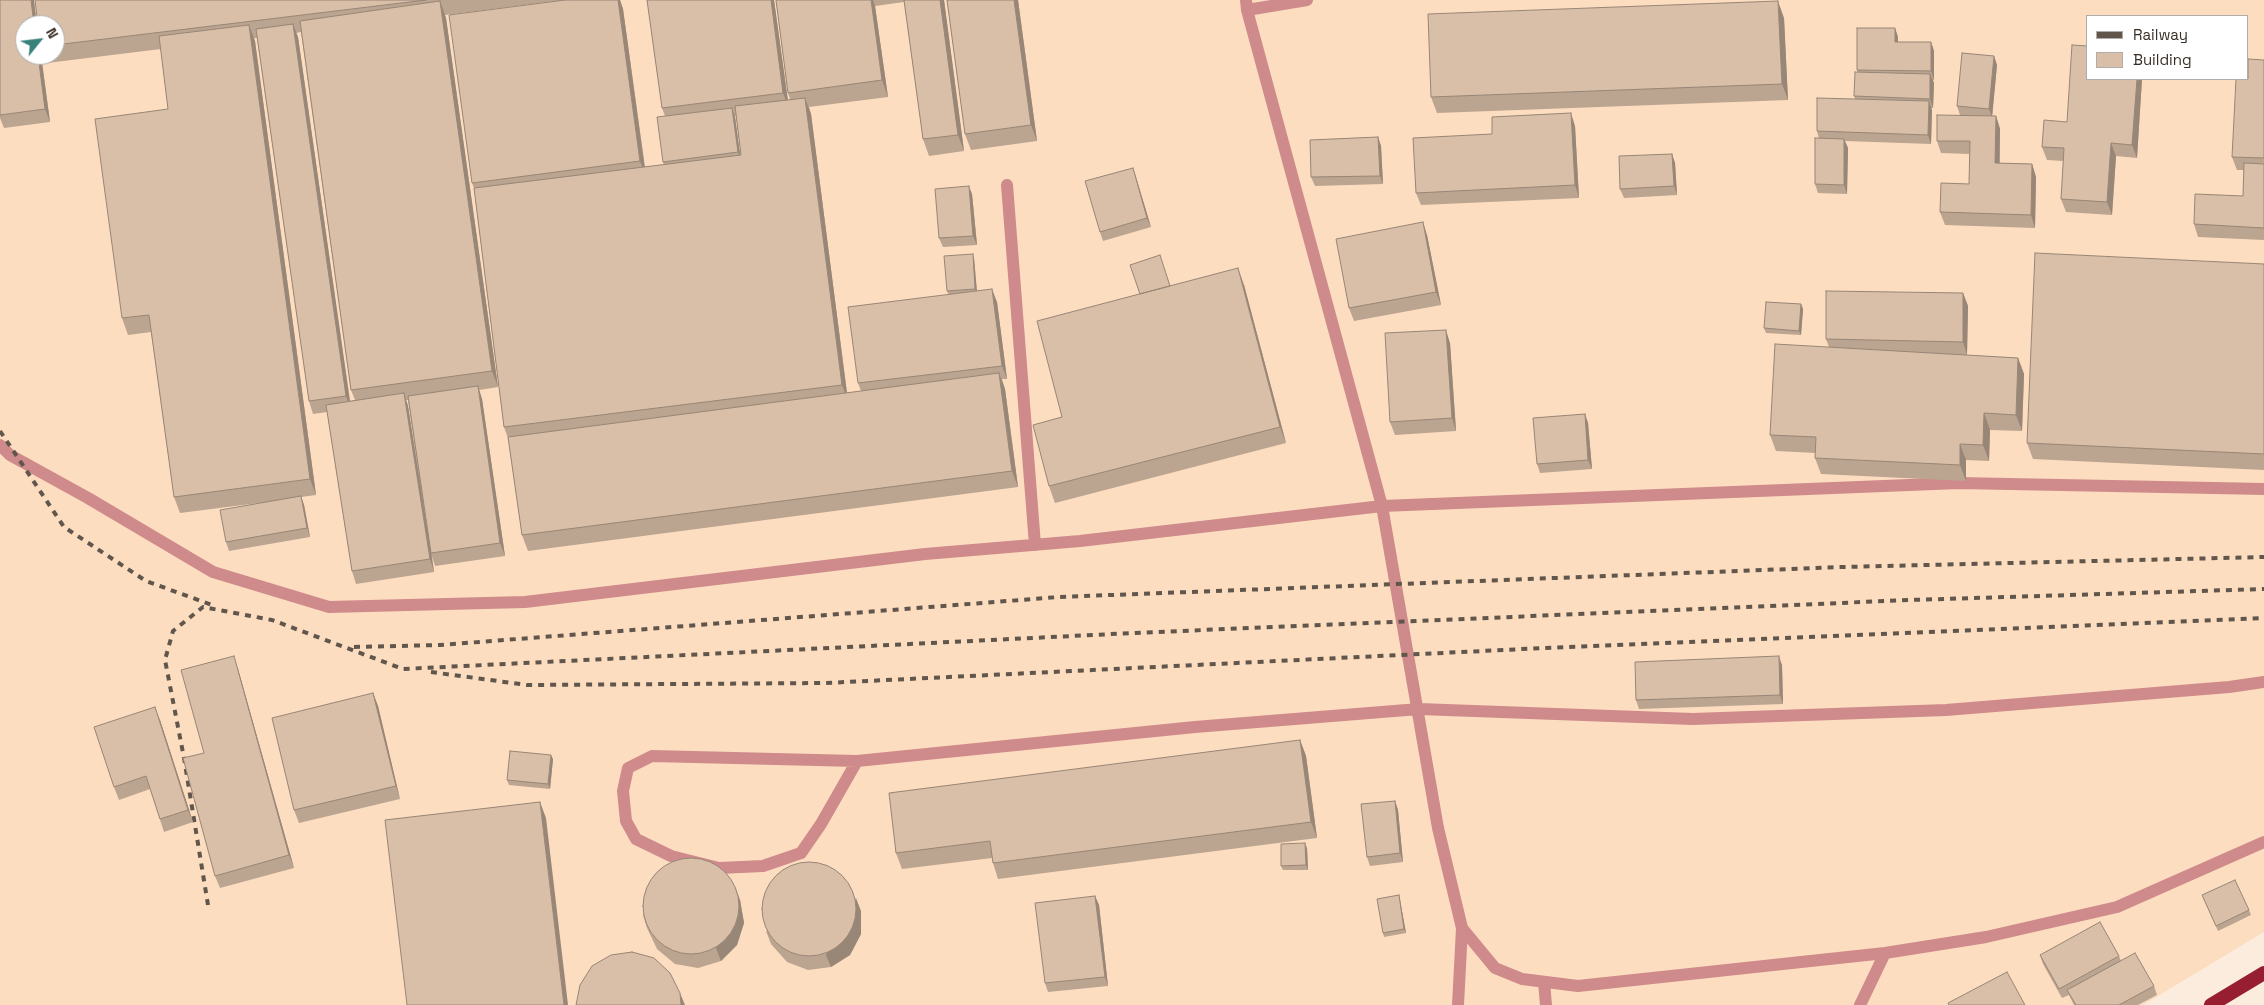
<!DOCTYPE html>
<html>
<head>
<meta charset="utf-8">
<style>
	body { margin:0 }
	#map { position:relative; width:2264px; height:1005px; overflow:hidden; background:#fcecde; font-family:"Space Grotesk",sans-serif }
	canvas { display:block }
	.legend { position:absolute; left:2086px; top:15px; width:162px; height:65px; box-sizing:border-box; background:#fff; border:1px solid #b0aca8; margin:0; padding:6px 9px; list-style:none; font-size:15px; color:#392f26 }
	.legend li { display:flex; align-items:center; gap:10px; height:25px }
	.legend b { width:25px; border:1px solid #b0aca8 }
	.north { position:absolute; left:15px; top:15px; width:50px; height:50px; box-sizing:border-box; background:#fff; border:1px solid #b0aca8; border-radius:50%; rotate:61deg; font-size:14px; font-weight:700; line-height:20px; text-align:center; color:#392f26 }
	.north::after { content:''; display:block; margin:auto; width:18px; height:22px; background:#3a817b; clip-path:polygon(50% 0,100% 100%,50% 72%,0 100%) }
</style>
</head>
<body>
<div id="map">
<canvas width="2264" height="1005"></canvas>
<ul class="legend">
<li><b style="height:6px;background:#61564c"></b>Railway</li>
<li><b style="height:14px;background:#d9bfa8"></b>Building</li>
</ul>
<div class="north">N</div>
</div>
<script>
const g = document.querySelector('canvas').getContext('2d');
g.lineJoin = 'round';
function fillPath(path, color) { g.fillStyle = color; g.fill(path, 'evenodd'); }
const shape = rows => new Path2D(rows.map(r => 'M' + r).join(''));
function trace(path, color, width, dash) { g.strokeStyle = color; g.lineWidth = width; g.lineCap = dash ? 'butt' : 'round'; g.setLineDash(dash || []); g.stroke(path); }
const built = shape([
	[0,0,2264,0,2264,932,2143,1005,0,1005],
	[2088,16,2248,16,2248,79,2088,79],
	[25,25,55,25,55,55,25,55]
]);
const service = shape([
	[1246,0,1247,10,1382,506,1438,828,1462,928,1495,968,1522,979,1578,986,1885,953,1986,937,2117,907,2264,842],
	[1247,10,1307,0],
	[1007,185,1035,545],
	[0,445,10,455,88,498,213,572,329,607,525,602,925,554,1080,541,1382,506,1959,483,2264,489],
	[857,761,821,824,801,853,763,866,719,868,671,856,636,839,626,821,623,791,628,768,652,756,857,761,1195,727,1419,709,1693,719,1946,710,2229,687,2264,682],
	[1544,982,1546,1005],
	[1458,1005,1462,928],
	[1860,1005,1885,953]
]);
const trunk = shape([
	[2211,1005,2264,973]
]);
const rail = shape([
	[0,431,64,527,146,581,212,605],
	[354,647,440,645,1059,597,1842,567,2264,557],
	[431,672,527,685,826,683,1544,648,2264,618],
	[208,905,184,758,165,660,173,631,203,607,272,620,403,669,1133,633,1910,600,2264,589]
]);
const wall = shape([
	[0,0,35,0,34,0,37,25,25,25,25,55,41,55,50,122,4,128,0,118],
	[35,0,620,0,623,9,645,167,664,165,663,162,665,116,662,108,647,0,774,0,788,100,790,99,788,93,776,0,944,0,964,151,929,156,923,139,904,2,875,6,888,97,809,107,811,114,847,393,861,391,858,383,949,295,947,291,974,258,977,291,997,302,1007,379,1002,379,1005,389,1018,487,528,551,522,535,508,438,504,427,474,188,472,183,556,1,445,15,446,18,498,387,479,390,482,399,505,556,435,566,432,556,434,572,356,584,352,571,327,412,313,414,309,401,257,38,254,38,255,41,316,495,301,497,304,505,310,537,229,551,226,542,274,501,180,513,174,497,151,332,128,335,122,318,168,109,161,49,47,63,44,55,55,55,55,25],
	[301,32,351,390,355,400,350,401,298,37,296,33],
	[735,116,736,116,741,155,740,155],
	[406,400,408,400,421,489,408,406],
	[947,0,1018,0,1037,141,971,150,965,134],
	[1784,18,1788,100,1437,113,1431,97],
	[1895,28,1898,37,1898,42,1931,42,1934,51,1934,80,1933,80,1934,83,1933,108,1931,108,1932,110,1931,144,1845,141,1848,148,1847,194,1818,193,1815,184,1819,139,1817,131,1855,99,1854,96,1858,72,1857,70],
	[1994,56,1997,65,1992,116,1996,116,2000,129,2000,163,2032,164,2036,177,2035,228,1945,225,1940,212,1969,184,1970,154,1941,153,1937,141,1960,115,1957,106],
	[2264,60,2264,240,2198,237,2194,224,2243,196,2244,170,2237,170,2232,157],
	[2142,79,2137,158,2116,156,2112,215,2066,212,2061,199,2064,161,2047,160,2042,147,2067,122],
	[1575,126,1579,198,1421,205,1416,193,1492,134],
	[1378,137,1381,146,1383,184,1315,186,1311,177],
	[1672,154,1675,163,1677,195,1624,198,1620,189],
	[1133,168,1151,227,1103,241,1100,232],
	[972,194,977,245,943,247,939,238],
	[1427,235,1441,305,1354,321,1349,308],
	[2264,264,2264,470,2033,459,2027,443],
	[1244,285,1286,443,1055,503,1049,486,1062,417,1170,286],
	[1963,293,1968,306,1967,355,2018,358,2024,374,2022,431,1990,430,1989,461,1966,460,1966,481,1821,474,1815,458,1816,453,1776,451,1770,435,1829,347,1826,339],
	[1801,304,1803,309,1801,335,1766,333,1764,328],
	[1450,343,1456,431,1395,435,1390,422],
	[1585,414,1588,423,1592,469,1540,473,1537,464],
	[1782,665,1783,704,1639,709,1636,700],
	[238,669,294,868,220,888,215,876,204,753],
	[373,693,378,706,400,799,299,823,294,810],
	[160,720,193,822,164,832,150,789,119,800,114,787],
	[1300,740,1306,756,1317,838,998,879,993,863,992,858,902,869,896,853],
	[553,759,550,789,509,785,507,780],
	[1395,801,1398,810,1403,862,1370,866,1367,857],
	[1307,848,1308,870,1283,870,1281,866],
	[735,887,740,900,744,923,737,945,721,961,698,968,675,964,657,949,647,928,643,915],
	[1399,895,1400,900,1406,933,1384,937,1383,933],
	[2202,895,2249,910,2251,915,2218,931],
	[1095,896,1099,905,1108,986,1048,992,1045,983],
	[861,911,861,934,850,955,831,967,808,970,787,962,771,944,766,931],
	[2040,955,2119,956,2121,961,2154,986,2157,995,2138,1005,2074,1005,2069,995,2062,998,2043,964]
]);
const shadedWall = shape([
	[31,0,34,0,34,2,37,25,34,25],
	[618,0,620,0,623,9,646,177,640,161],
	[771,0,774,0,789,109,783,93],
	[871,0,873,0,875,6,888,97,882,80],
	[940,0,944,0,964,151,958,135],
	[1014,0,1018,0,1037,141,1031,125],
	[440,1,446,18,498,387,492,371],
	[1778,1,1784,18,1788,100,1782,84],
	[293,24,298,37,351,409,346,396],
	[249,25,255,41,316,495,310,479],
	[1895,28,1898,37,1898,51,1895,42],
	[1931,42,1934,51,1934,80,1931,71],
	[38,55,41,55,50,122,45,109],
	[1994,56,1997,65,1992,118,1989,109],
	[1930,74,1934,83,1933,108,1930,99],
	[2137,79,2142,79,2137,158,2132,145],
	[805,98,811,114,848,401,842,385],
	[1929,101,1932,110,1931,144,1928,135],
	[732,108,735,117,741,161,738,152],
	[1571,113,1575,126,1579,198,1575,185],
	[1996,116,2000,129,1999,176,1995,163],
	[1378,137,1381,146,1383,184,1380,176],
	[1844,139,1848,148,1847,194,1844,185],
	[2111,143,2116,156,2112,215,2107,202],
	[1672,154,1675,163,1677,195,1674,186],
	[2032,164,2036,177,2035,228,2031,215],
	[1133,168,1136,177,1151,227,1147,218],
	[969,186,972,194,977,245,973,236],
	[1423,222,1427,235,1441,305,1436,292],
	[973,254,974,258,977,293,975,289],
	[1238,268,1244,285,1286,443,1280,427],
	[992,289,997,302,1007,379,1002,366],
	[1963,293,1968,306,1967,355,1963,342],
	[1801,304,1803,309,1801,335,1799,331],
	[1446,330,1450,343,1456,431,1452,418],
	[2018,358,2024,374,2022,431,2016,415],
	[999,373,1005,389,1018,487,1012,471],
	[478,386,482,399,505,556,500,543],
	[404,393,408,406,431,553,434,572,430,559],
	[1984,413,1990,430,1989,461,1983,445],
	[1585,414,1588,423,1592,469,1588,460],
	[1960,444,1966,460,1966,481,1960,465],
	[301,496,304,505,310,537,307,528],
	[234,656,238,669,294,868,289,855],
	[1779,656,1782,665,1783,704,1780,695],
	[373,693,378,706,400,799,396,786],
	[155,707,160,720,193,822,188,810],
	[1300,740,1306,756,1317,838,1311,822],
	[551,755,553,759,550,789,548,784],
	[1395,801,1398,810,1403,862,1400,853],
	[540,802,546,818,568,1005,564,1005],
	[1305,843,1307,848,1308,870,1306,865],
	[735,887,740,900,744,923,737,945,721,961,716,948],
	[1399,895,1400,900,1406,933,1404,929],
	[1095,896,1099,905,1108,986,1105,977],
	[856,898,861,911,861,934,850,955,831,967,826,955],
	[680,993,685,1005,681,1005]
]);
const building = shape([
	[0,0,31,0,34,25,25,25,25,55,38,55,45,109,0,115,0,0],
	[35,0,426,0,55,45,55,25,38,25,35,0],
	[565,0,618,0,640,161,472,183,449,15,565,0],
	[647,0,771,0,783,93,662,108,647,0],
	[776,0,871,0,882,80,788,93,776,0],
	[904,0,940,0,958,135,923,139,904,0],
	[947,0,1014,0,1031,125,965,134,947,0],
	[440,1,492,371,351,390,300,21,440,1],
	[1778,1,1782,84,1431,97,1428,14,1778,1],
	[293,24,346,396,309,401,256,29,293,24],
	[249,25,310,479,174,497,149,315,122,318,95,119,168,109,159,36,249,25],
	[1857,28,1895,28,1895,42,1931,42,1931,71,1857,70,1857,28],
	[2072,45,2088,46,2088,79,2137,79,2132,145,2111,143,2107,202,2061,199,2064,148,2042,147,2044,120,2067,122,2072,45],
	[1962,53,1994,56,1989,109,1957,106,1962,53],
	[2248,59,2264,60,2264,158,2232,157,2236,79,2248,79,2248,59],
	[1855,72,1930,74,1930,99,1854,96,1855,72],
	[805,98,842,385,504,427,474,188,741,155,735,106,805,98],
	[1817,98,1929,101,1928,135,1817,131,1817,98],
	[732,108,738,152,663,162,657,117,732,108],
	[1571,113,1575,185,1416,193,1413,138,1492,134,1492,117,1571,113],
	[1937,115,1996,116,1995,163,2032,164,2031,215,1940,212,1941,183,1969,184,1970,141,1937,141,1937,115],
	[1378,137,1380,176,1311,177,1310,140,1378,137],
	[1815,138,1844,139,1844,185,1815,184,1815,138],
	[1672,154,1674,186,1620,189,1619,156,1672,154],
	[2244,163,2264,164,2264,228,2194,224,2195,194,2243,196,2244,163],
	[1133,168,1147,218,1100,232,1085,181,1133,168],
	[969,186,973,236,939,238,935,189,969,186],
	[1423,222,1436,292,1349,308,1336,239,1423,222],
	[2035,253,2264,264,2264,454,2027,443,2035,253],
	[973,254,975,289,947,291,944,256,973,254],
	[1160,255,1170,286,1140,294,1130,265,1160,255],
	[1238,268,1280,427,1049,486,1033,425,1062,417,1037,321,1238,268],
	[992,289,1002,366,858,383,848,307,992,289],
	[1826,291,1963,293,1963,342,1826,339,1826,291],
	[1766,302,1801,304,1799,331,1764,328,1766,302],
	[1446,330,1452,418,1390,422,1385,333,1446,330],
	[1775,344,2018,358,2016,415,1984,413,1983,445,1960,444,1960,465,1815,458,1816,437,1770,435,1775,344],
	[999,373,1012,471,522,535,508,437,999,373],
	[478,386,500,543,431,553,408,396,478,386],
	[404,393,430,559,352,571,326,405,404,393],
	[1585,414,1588,460,1537,464,1533,418,1585,414],
	[301,496,307,528,226,542,220,510,301,496],
	[234,656,289,855,215,876,183,758,204,753,181,670,234,656],
	[1779,656,1780,695,1636,700,1635,662,1779,656],
	[373,693,396,786,294,810,272,718,373,693],
	[155,707,188,810,160,819,146,776,114,787,94,727,155,707],
	[1300,740,1311,822,993,863,990,841,896,853,889,793,1300,740],
	[510,751,551,755,548,784,507,780,510,751],
	[1395,801,1400,853,1367,857,1361,804,1395,801],
	[540,802,564,1005,407,1005,385,820,540,802],
	[1305,843,1306,865,1281,866,1281,844,1305,843],
	'643 906a48 48 0 1 1 96 0a48 48 0 1 1-96 0Z',
	'762 909a47 47 0 1 1 94 0a47 47 0 1 1-94 0Z',
	[2235,880,2249,910,2216,926,2202,895,2235,880],
	[1399,895,1404,929,1383,933,1377,899,1399,895],
	[1095,896,1105,977,1045,983,1035,903,1095,896],
	[2100,922,2119,956,2059,989,2040,955,2100,922],
	[632,952,654,958,670,973,680,993,681,1005,576,1005,580,985,592,966,611,955,632,952],
	[2135,953,2154,986,2119,1005,2076,1005,2067,990,2135,953],
	[2007,972,2025,1005,1949,1005,1948,1003,2007,972]
]);
fillPath(built, '#fdddc0');
trace(service, '#cf8b8b', 12);
trace(trunk, '#961e30', 14);
trace(rail, '#61564c', 4, [6, 6]);
fillPath(wall, '#bba490');
fillPath(shadedWall, '#988676');
fillPath(building, '#d9bfa8');
trace(building, '#988676', 1);
</script>
</body>
</html>
